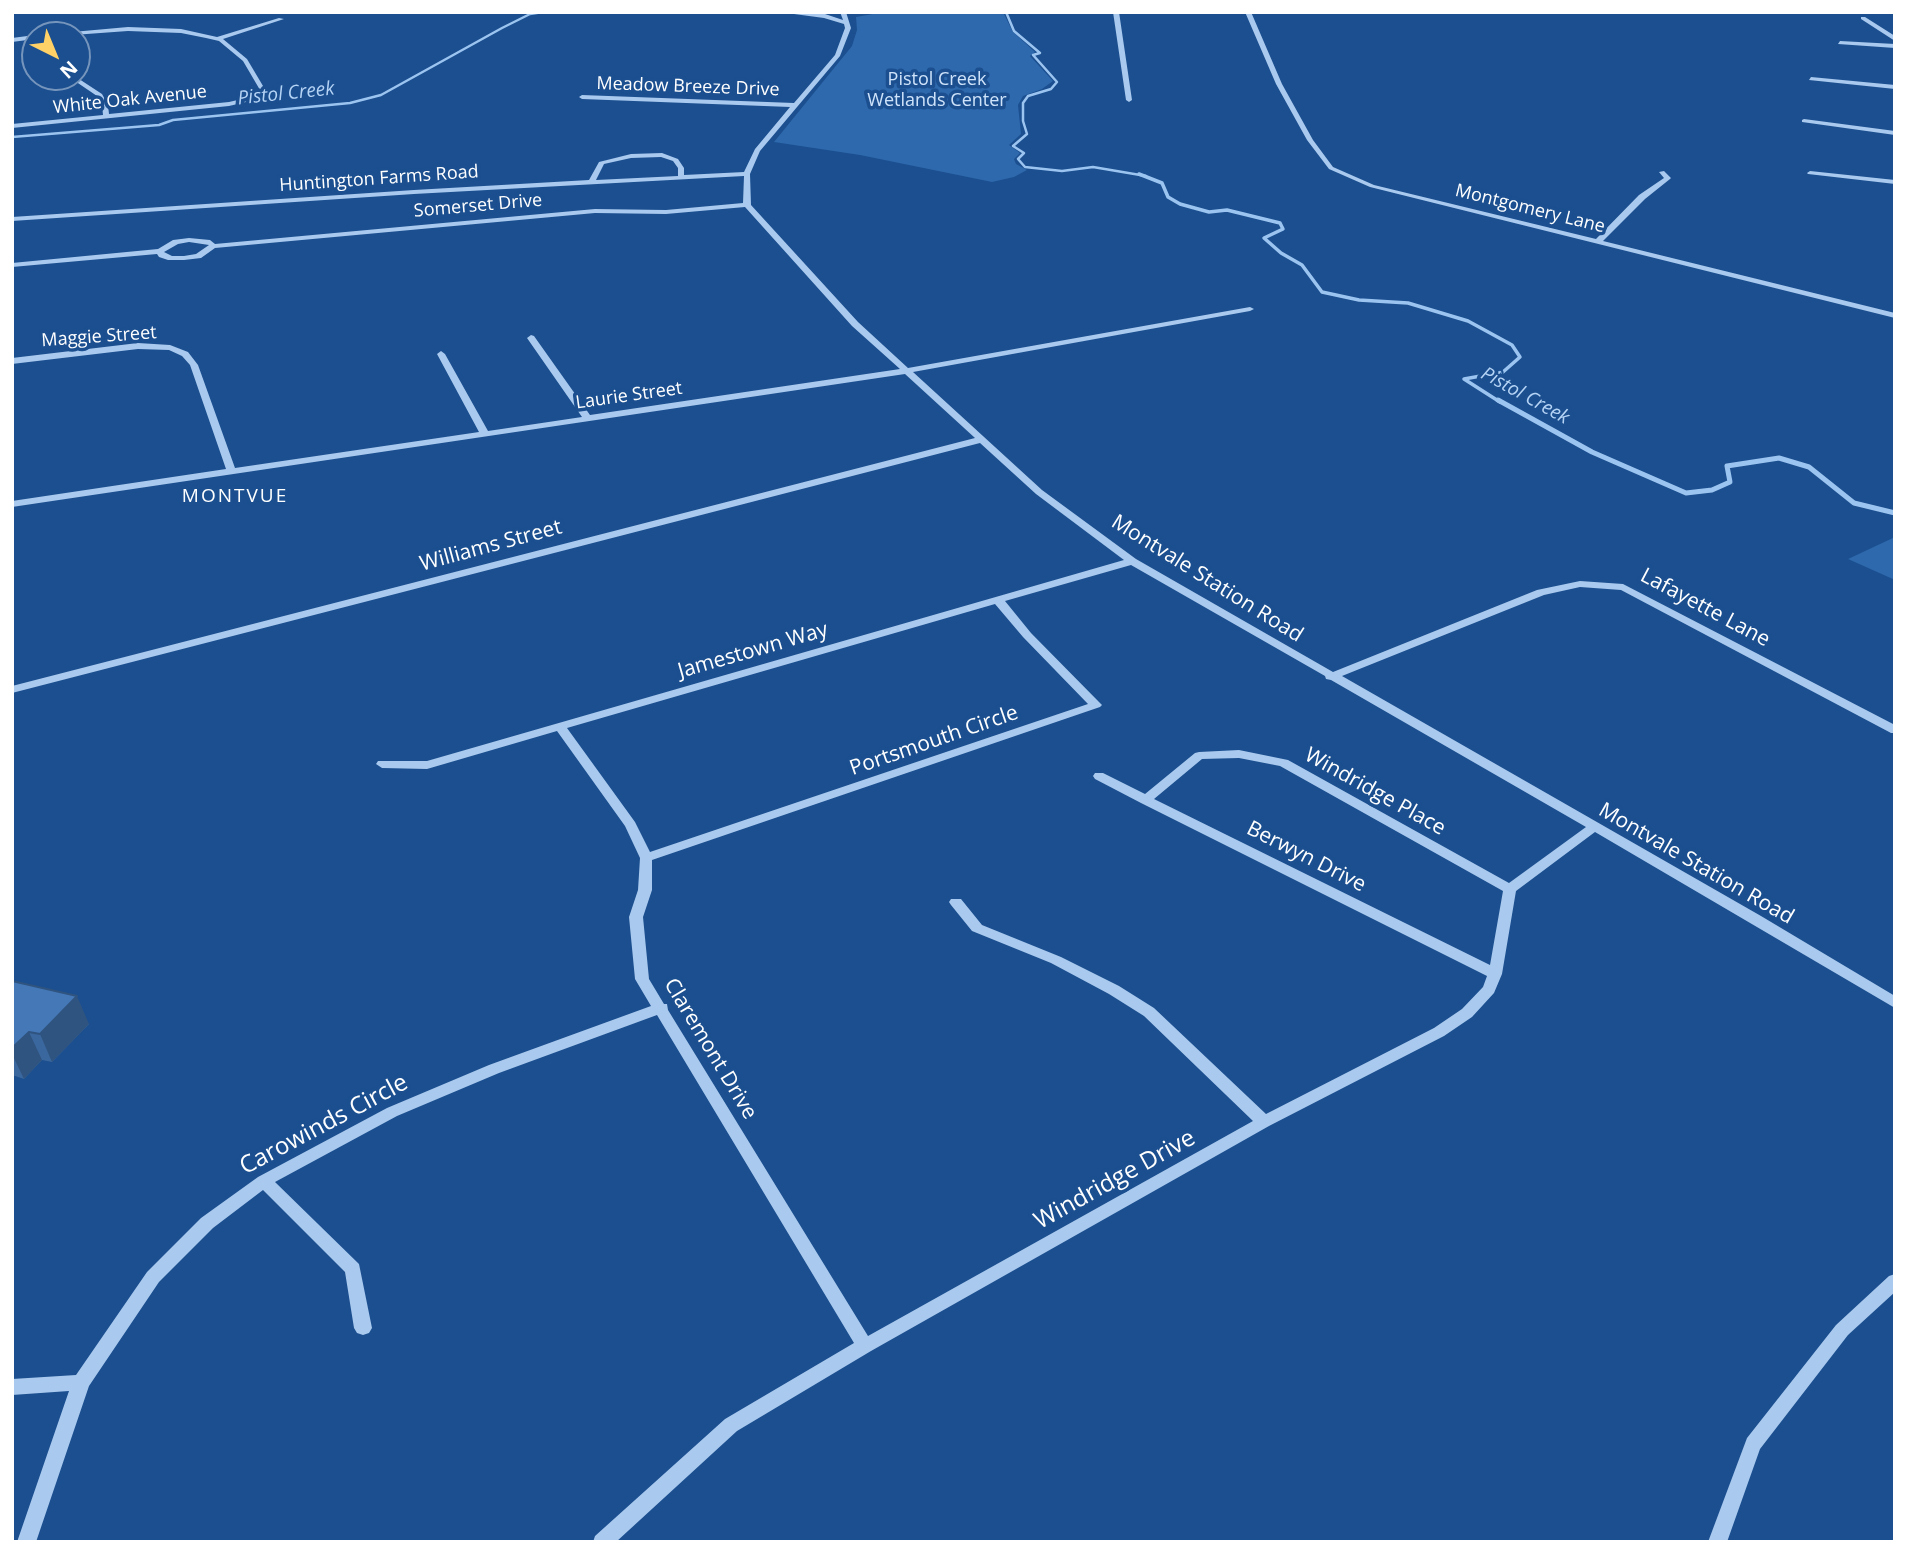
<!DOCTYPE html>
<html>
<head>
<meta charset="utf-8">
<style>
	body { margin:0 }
	#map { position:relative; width:1907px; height:1554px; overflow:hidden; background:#1b4f8f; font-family:"Open Sans",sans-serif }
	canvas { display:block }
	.frame { position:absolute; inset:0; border:14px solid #fff; pointer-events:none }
	.north { position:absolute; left:21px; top:21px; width:70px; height:70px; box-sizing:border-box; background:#1b4f8f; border:2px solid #7695bc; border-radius:50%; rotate:137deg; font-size:19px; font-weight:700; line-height:28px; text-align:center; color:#fff }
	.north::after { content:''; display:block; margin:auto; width:24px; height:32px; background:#ffd166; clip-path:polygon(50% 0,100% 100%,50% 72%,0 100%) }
</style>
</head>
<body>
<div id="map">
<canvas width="1907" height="1554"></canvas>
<div class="frame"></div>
<div class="north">N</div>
</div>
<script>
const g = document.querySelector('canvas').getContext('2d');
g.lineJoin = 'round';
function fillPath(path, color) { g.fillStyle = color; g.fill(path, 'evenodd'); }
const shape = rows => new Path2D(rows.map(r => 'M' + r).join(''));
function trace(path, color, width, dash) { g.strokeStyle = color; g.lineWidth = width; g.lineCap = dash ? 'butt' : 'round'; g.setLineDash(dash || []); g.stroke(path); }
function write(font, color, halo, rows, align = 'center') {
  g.font = font + ' "Open Sans",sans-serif'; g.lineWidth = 7; g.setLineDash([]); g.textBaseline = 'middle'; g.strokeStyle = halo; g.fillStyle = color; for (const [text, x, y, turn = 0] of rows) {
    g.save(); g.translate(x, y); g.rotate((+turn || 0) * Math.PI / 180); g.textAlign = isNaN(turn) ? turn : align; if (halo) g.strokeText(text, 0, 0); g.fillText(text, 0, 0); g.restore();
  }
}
const green = shape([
	[884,12,1003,12,1013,32,1035,52,1030,56,1053,81,1042,89,1023,96,1018,105,1021,134,1009,145,1020,153,1014,159,1016,164,1027,170,1014,177,992,182,860,155,774,142,852,46,857,30,856,17],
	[1895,537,1895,580,1848,559]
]);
const streamFar2 = shape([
	[1006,12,1014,31,1040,53,1033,55,1057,82,1051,89,1028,96,1023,103,1023,121,1027,134,1013,146,1024,153,1018,159,1025,167,1062,171,1093,167,1146,176],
	[12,137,159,125,173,120,350,103,381,95,502,28,530,14,543,12]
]);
const streamFar1 = shape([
	[1139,174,1162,183,1168,197,1180,204,1209,212,1227,210,1280,223,1283,229,1264,238,1281,253,1302,265,1322,292,1359,300,1408,303,1468,321,1512,345,1520,357,1503,372,1464,379,1500,402]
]);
const stream = shape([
	[1498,400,1592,452,1686,493,1712,490,1730,482,1727,466,1779,458,1809,467,1854,503,1895,513]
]);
const minor = shape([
	[779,12,825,14,843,20,840,12,846,12,851,28,840,56,760,151,750,174,751,205,858,322,908,368,1250,307,1254,309,1250,311,913,372,1042,490,1136,559,1333,672,1537,590,1580,581,1623,584,1895,725,1895,733,1891,733,1621,590,1580,587,1544,595,1342,676,1761,916,1895,996,1895,1008,1595,832,1516,891,1502,974,1494,993,1472,1017,1444,1036,1269,1126,871,1351,737,1431,616,1542,593,1542,595,1536,725,1419,854,1343,657,1015,499,1073,397,1116,275,1182,359,1264,372,1328,369,1333,363,1335,357,1333,354,1328,345,1272,263,1190,213,1228,159,1282,89,1386,36,1542,17,1542,69,1391,12,1395,12,1379,76,1375,147,1272,201,1218,258,1177,387,1108,489,1065,651,1006,635,979,629,917,638,890,640,858,625,826,557,731,427,769,382,768,376,764,378,761,427,761,1124,560,1036,494,980,443,12,693,12,686,975,438,905,374,12,507,12,501,226,469,190,365,182,356,169,350,138,349,12,364,12,358,138,343,170,345,188,352,198,365,235,468,479,432,437,354,441,351,445,354,488,431,582,417,527,338,531,335,534,336,590,415,900,369,852,326,745,207,666,214,595,213,215,248,201,258,184,260,168,260,159,257,157,254,12,267,12,263,158,249,173,240,189,238,210,240,215,244,595,209,666,210,743,203,744,176,414,194,12,221,12,217,414,190,589,180,599,162,631,154,662,153,678,159,684,168,684,175,744,172,755,149,790,107,582,99,579,97,582,95,794,103,835,55,845,28,844,24,824,18,779,12],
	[661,157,673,161,678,168,678,176,596,180,604,164,631,158,661,157],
	[189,242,209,245,196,254,184,256,172,256,164,252,178,244,189,242],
	[1131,565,1325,676,1326,679,1331,680,1586,827,1509,883,1288,760,1239,750,1199,752,1195,753,1145,794,1103,773,1095,773,1093,776,1095,779,1141,803,1487,976,1483,987,1462,1009,1434,1028,1266,1114,1154,1008,1119,986,1061,957,982,925,961,899,951,899,949,902,951,905,972,931,1051,963,1109,994,1144,1016,1253,1121,868,1336,668,1010,667,1004,664,1004,649,979,643,917,652,890,652,860,1100,707,1102,705,1100,703,1031,633,1005,601,1131,565],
	[995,604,1023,637,1088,704,650,852,635,822,567,728,995,604],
	[1239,758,1280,766,1503,891,1490,965,1154,799,1202,759,1239,758],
	[1113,12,1119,12,1132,100,1129,102,1126,100,1113,12],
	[1245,12,1251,12,1282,84,1313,140,1333,167,1374,185,1596,239,1639,195,1664,178,1659,172,1664,171,1671,178,1670,179,1645,199,1603,241,1895,313,1895,318,1370,187,1329,169,1307,140,1276,84,1245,12],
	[1861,17,1865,17,1895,36,1895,41,1861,19,1861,17],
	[279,18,284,19,223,39,247,59,266,91,246,102,229,106,12,128,12,124,103,115,102,105,97,96,69,77,76,77,102,94,108,105,109,114,229,102,242,99,260,90,243,61,219,41,206,38,181,33,128,31,73,35,50,34,128,27,181,29,217,37,279,18],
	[35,35,35,39,12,42,12,38,35,35],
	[1840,41,1895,44,1895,48,1838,44,1840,41],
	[1811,77,1895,85,1895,89,1809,80,1811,77],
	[1804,119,1895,131,1895,135,1802,122,1802,120,1804,119],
	[1810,171,1895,180,1895,184,1808,174,1807,173,1810,171],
	[1895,1274,1895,1292,1848,1335,1760,1449,1727,1542,1708,1542,1747,1438,1836,1325,1889,1276,1895,1274]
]);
const wall = shape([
	[12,981,89,1024,52,1062,42,1060,24,1079,12,1075]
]);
const shadedWall = shape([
	[77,996,89,1024,52,1062,40,1034],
	[29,1032,42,1060,24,1079,12,1054,12,1048]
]);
const building = shape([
	[12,981,77,996,40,1034,29,1032,12,1048,12,981]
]);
const farParknames = [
	["Pistol Creek",937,80],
	["Wetlands Center",937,101]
];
const farStreetnames = [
	["Meadow Breeze Drive",688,87,2],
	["White Oak Avenue",130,100,-6],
	["Huntington Farms Road",379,179,-4],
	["Somerset Drive",478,206,-5],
	["Montgomery Lane",1530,209,14],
	["Maggie Street",99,337,-4],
	["Laurie Street",629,396,-8]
];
const farWaternames = [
	["Pistol Creek",286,94,-6],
	["Pistol Creek",1525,396,29]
];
const farNeighbourhoodnames = [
	["MONTVUE",235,497]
];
const streetNames = [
	["Williams Street",491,546,-15],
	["Montvale Station Road",1207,579,32],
	["Lafayette Lane",1705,608,28],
	["Jamestown Way",753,651,-16],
	["Portsmouth Circle",934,741,-19],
	["Windridge Place",1375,792,29],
	["Berwyn Drive",1306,857,27],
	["Montvale Station Road",1696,864,30],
	["Claremont Drive",710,1049,59]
];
const nearStreetnames = [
	["Carowinds Circle",324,1125,-28],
	["Windridge Drive",1115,1180,-29]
];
fillPath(green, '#2e69ad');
trace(streamFar2, '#9cc4f0', 2.5);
trace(streamFar1, '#9cc4f0', 3.5);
trace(stream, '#9cc4f0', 5);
fillPath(minor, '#a9c9ee');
fillPath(wall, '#3a679d');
fillPath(shadedWall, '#305480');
fillPath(building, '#4478b7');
trace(building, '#305480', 2);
write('18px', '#cfe3fa', '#1b4f8f', farParknames);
write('18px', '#fff', '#1b4f8f', farStreetnames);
write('italic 19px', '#b5d3f5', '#1b4f8f', farWaternames);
g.letterSpacing = '2px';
write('19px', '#fff', '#1b4f8f', farNeighbourhoodnames);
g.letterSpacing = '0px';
write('21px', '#fff', '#1b4f8f', streetNames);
write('24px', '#fff', '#1b4f8f', nearStreetnames);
</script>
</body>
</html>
